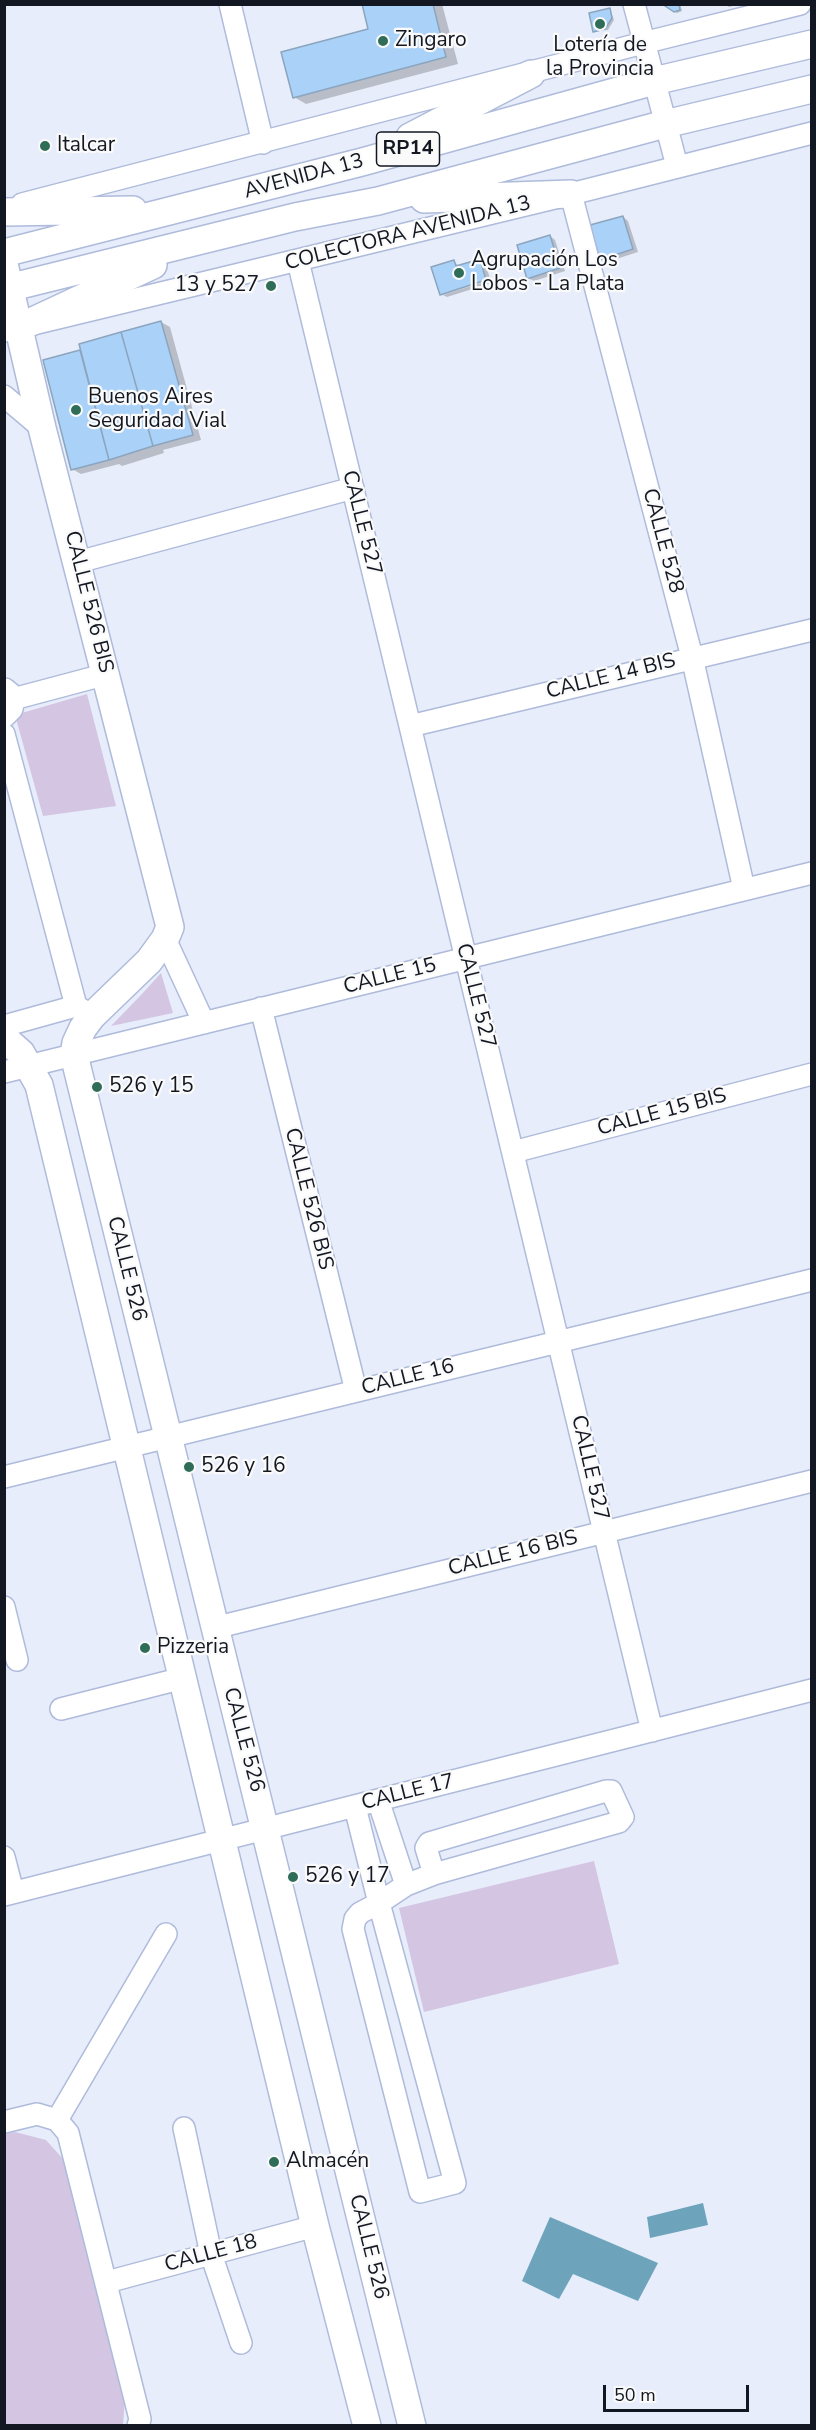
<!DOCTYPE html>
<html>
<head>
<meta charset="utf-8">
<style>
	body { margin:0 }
	#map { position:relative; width:816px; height:2430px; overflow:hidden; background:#e7edfa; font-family:"Nunito Sans",sans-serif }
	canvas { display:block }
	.frame { position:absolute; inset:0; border:6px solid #121722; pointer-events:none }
	.scale { position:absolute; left:603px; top:2385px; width:146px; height:27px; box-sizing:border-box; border:3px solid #121722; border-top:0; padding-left:8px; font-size:18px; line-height:21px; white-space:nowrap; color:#121722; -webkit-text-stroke:4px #fafafa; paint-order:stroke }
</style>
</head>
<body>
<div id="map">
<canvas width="816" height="2430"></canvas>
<div class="frame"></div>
<div class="scale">50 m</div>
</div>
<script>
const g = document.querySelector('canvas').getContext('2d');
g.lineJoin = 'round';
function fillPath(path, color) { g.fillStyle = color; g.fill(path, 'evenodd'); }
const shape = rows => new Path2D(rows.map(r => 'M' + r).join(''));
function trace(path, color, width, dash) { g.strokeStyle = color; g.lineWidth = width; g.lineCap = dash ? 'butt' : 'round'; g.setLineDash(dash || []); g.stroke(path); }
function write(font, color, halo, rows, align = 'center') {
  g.font = font + ' "Nunito Sans",sans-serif'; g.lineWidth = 4.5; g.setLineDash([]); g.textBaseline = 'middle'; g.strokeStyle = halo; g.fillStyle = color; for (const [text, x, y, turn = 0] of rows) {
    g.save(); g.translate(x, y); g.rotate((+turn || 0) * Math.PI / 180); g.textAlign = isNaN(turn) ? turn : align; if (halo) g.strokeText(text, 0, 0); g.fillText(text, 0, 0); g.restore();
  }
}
const green = shape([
	[87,694,116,806,43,816,15,715],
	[161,973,173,1013,111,1026,142,994],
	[594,1861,619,1964,424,2012,399,1908],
	[15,2132,46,2140,64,2160,125,2398,123,2425,5,2426,4,2134]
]);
const water = shape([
	[703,2203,708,2225,650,2238,647,2217],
	[550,2217,658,2263,638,2301,573,2274,559,2299,522,2281]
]);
const shadow = shape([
	[363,4,442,4,458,64,306,104,294,97,370,30],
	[663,4,680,4,682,11,677,13],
	[724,4,741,4,729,7],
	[610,9,614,20,608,30,595,31],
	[623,217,628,221,638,252,607,262,601,259],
	[550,236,555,240,565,271,534,281,528,278],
	[453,261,460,267,479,261,485,264,490,278,443,292,443,295,441,294],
	[490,280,491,283,447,297,443,295],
	[161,322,170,327,201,440,163,450,164,453,122,466,119,464,81,474,72,469,80,351,83,353]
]);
const building = shape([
	[362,4,433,4,446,57,293,98,281,52,368,29,362,4],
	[662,4,679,4,680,10,674,12,662,4],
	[610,8,612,18,605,29,593,32,589,13,610,8],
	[623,216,633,249,600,260,590,225,623,216],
	[550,235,560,268,527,279,517,245,550,235],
	[480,259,486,280,440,295,431,267,454,260,456,266,480,259],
	[161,321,193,435,153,446,121,332,161,321],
	[121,332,153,446,109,460,79,344,121,332],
	[80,350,109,460,71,470,43,360,80,350]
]);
const minor = shape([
	[230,4,263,143],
	[634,4,677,166],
	[571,194,692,657,744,889],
	[22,204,643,43,800,4],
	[298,261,652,1731],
	[4,331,571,194,812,133],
	[4,396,42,428],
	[78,562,353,488],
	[13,699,107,674],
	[4,717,12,709,13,704,11,694,5,689],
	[410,726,812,630],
	[4,734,76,1006,92,1016],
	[165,939,204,1023],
	[261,1008,356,1391],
	[4,1026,76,1006],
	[4,1072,812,873],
	[513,1152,812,1074],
	[4,1477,812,1280],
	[4,1607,17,1660],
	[214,1628,812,1481],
	[61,1709,183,1678],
	[355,1807,379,1903,455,2183,420,2192,353,1929,355,1919,360,1913,379,1903,406,1885,378,1800],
	[4,1857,13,1892],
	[406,1885,434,1874,619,1822,623,1817,611,1791,606,1791,429,1843,426,1848,434,1874],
	[4,1895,812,1690],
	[57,2120,166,1934],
	[4,2122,37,2114,57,2120,68,2133,140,2419,138,2426],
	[184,2128,211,2254,241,2343],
	[107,2282,315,2226]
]);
const major = shape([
	[410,137,531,74],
	[424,199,571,194],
	[4,212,133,210],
	[4,253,362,162,654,81,812,44],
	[4,264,42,428,170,927,165,939,149,961,92,1016,83,1028,76,1043,74,1055,412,2426],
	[4,289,295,217,378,201,665,124,812,89],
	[18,328,153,265],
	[4,1038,21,1053,39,1085,315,2226,367,2426]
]);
const markers = [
	[600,24,6,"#306d58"],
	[383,41,6,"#306d58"],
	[45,146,6,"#306d58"],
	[459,273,6,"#306d58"],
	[271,286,6,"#306d58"],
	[76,410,6,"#306d58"],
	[97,1087,6,"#306d58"],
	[189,1467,6,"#306d58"],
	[145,1648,6,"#306d58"],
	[293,1877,6,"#306d58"],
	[274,2162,6,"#306d58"]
];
const shields = [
	[408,149,63]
];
const shieldNames = [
	["RP14",408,149]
];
const poiNames = [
	["Zingaro",395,41],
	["Lotería de",600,46,"center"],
	["la Provincia",600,70,"center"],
	["Italcar",57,146],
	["Agrupación Los",471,261],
	["Lobos - La Plata",471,285],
	["13 y 527",259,286,"right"],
	["Buenos Aires",88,398],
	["Seguridad Vial",88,422],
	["526 y 15",109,1087],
	["526 y 16",201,1467],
	["Pizzeria",157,1648],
	["526 y 17",305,1877],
	["Almacén",286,2162]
];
const streetNames = [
	["AVENIDA 13",304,177,-15],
	["COLECTORA AVENIDA 13",408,234,-14],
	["CALLE 527",361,523,76],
	["CALLE 528",662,541,75],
	["CALLE 526 BIS",88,602,76],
	["CALLE 14 BIS",611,677,-14],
	["CALLE 15",390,977,-14],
	["CALLE 527",475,996,76],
	["CALLE 15 BIS",662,1113,-15],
	["CALLE 526 BIS",308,1199,76],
	["CALLE 526",126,1269,76],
	["CALLE 16",408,1378,-14],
	["CALLE 527",589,1468,77],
	["CALLE 16 BIS",513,1554,-14],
	["CALLE 526",243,1740,75],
	["CALLE 17",408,1793,-14],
	["CALLE 526",368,2247,76],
	["CALLE 18",211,2254,-15]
];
fillPath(green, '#d4c5e3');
fillPath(water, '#6da4bc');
fillPath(shadow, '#0003');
fillPath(building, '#aad1f8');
trace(building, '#8ba5be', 1.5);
trace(minor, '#aebbdb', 24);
trace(major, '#aebbdb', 30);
trace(minor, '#fff', 21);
trace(major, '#fff', 27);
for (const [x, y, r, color] of markers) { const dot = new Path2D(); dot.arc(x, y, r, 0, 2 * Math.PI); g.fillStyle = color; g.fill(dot); trace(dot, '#fafafa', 2); }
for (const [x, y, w] of shields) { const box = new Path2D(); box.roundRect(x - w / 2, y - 17, w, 34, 4.5); g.fillStyle = '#fafafa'; g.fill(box); trace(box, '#121722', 1.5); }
write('bold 20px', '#121722', null, shieldNames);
write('21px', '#121722', '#fafafa', poiNames, 'left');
write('21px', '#121722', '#fafafa', streetNames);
</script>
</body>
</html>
